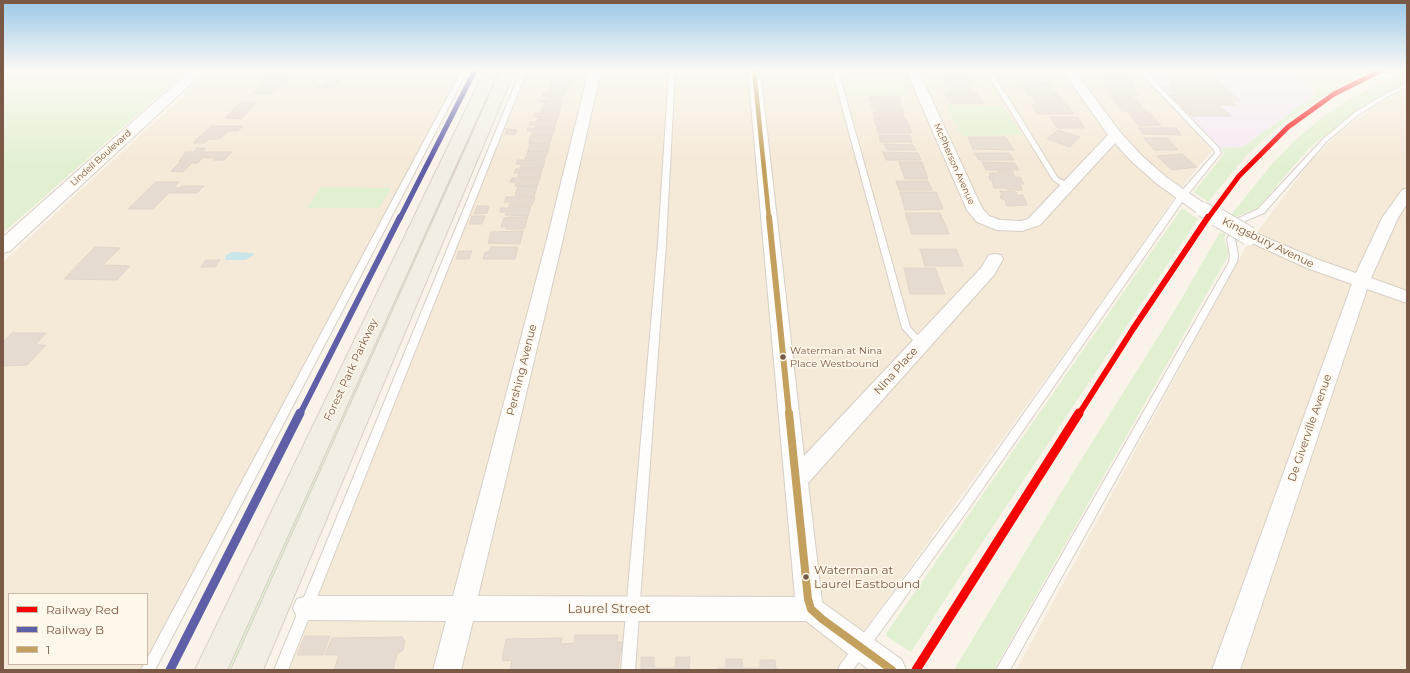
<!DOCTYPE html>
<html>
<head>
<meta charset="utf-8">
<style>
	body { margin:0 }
	#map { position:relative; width:1410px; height:673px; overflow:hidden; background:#f9f3e9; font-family:Montserrat,sans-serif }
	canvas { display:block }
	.frame { position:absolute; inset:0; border:4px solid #7a5a46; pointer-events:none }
	.legend { position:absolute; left:8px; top:593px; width:140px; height:72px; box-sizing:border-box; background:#fff8eb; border:1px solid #cab9a9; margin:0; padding:5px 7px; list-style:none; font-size:12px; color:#7a5a46 }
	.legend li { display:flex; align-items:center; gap:8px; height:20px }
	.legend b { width:20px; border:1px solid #cab9a9 }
</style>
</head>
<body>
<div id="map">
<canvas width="1410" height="673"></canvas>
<div class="frame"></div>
<ul class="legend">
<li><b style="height:5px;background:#f80000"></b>Railway Red</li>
<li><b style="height:5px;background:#5f5fa8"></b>Railway B</li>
<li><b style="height:5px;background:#c3a05e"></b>1</li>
</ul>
</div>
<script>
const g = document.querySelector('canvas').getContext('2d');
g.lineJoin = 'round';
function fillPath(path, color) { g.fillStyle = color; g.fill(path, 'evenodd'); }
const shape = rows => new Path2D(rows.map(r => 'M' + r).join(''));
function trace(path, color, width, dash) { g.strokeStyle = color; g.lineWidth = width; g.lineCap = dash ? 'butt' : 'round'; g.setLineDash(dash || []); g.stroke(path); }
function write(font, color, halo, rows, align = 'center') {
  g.font = font + ' Montserrat,sans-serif'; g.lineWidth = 3; g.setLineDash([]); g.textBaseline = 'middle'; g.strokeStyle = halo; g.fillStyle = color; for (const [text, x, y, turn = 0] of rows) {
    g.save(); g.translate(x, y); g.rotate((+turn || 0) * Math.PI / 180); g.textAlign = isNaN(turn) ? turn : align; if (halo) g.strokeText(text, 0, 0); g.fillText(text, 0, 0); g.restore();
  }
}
const residential = shape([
	[211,70,462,70,147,662,147,594,9,594,9,664,146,664,143,670,3,670,3,262],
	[526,70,1145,70,1212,151,1181,187,1134,256,836,670,289,670],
	[1407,89,1407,670,1016,670,1246,247,1310,162,1336,135,1377,105]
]);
const education = shape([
	[1295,75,1317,93,1243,147,1220,148,1150,76]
]);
const green = shape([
	[3,70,188,70,3,233],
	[1304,70,1371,70,1346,83,1313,103,1276,129,1246,156,1208,202,1194,192,1224,154,1220,148,1243,147,1317,93,1293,74],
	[1407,70,1407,82,1361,108,1310,147,1257,209,1235,217,1231,215,1272,164,1294,141,1319,120,1346,101],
	[497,74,500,74,235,670,224,670],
	[841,74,899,74,908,95,846,95],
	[946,105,1003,105,1022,135,962,136],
	[321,187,391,188,379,208,307,208],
	[1182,208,1198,219,993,526,911,652,886,636,887,632],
	[1220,232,1225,234,1225,243,1228,251,1227,258,994,670,954,670,1076,468,1175,310]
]);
const water = shape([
	[232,252,252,253,254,255,245,260,225,260,226,258,225,256]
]);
const building = shape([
	[1100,75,1127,75,1135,84,1107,84,1100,75],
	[941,76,971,76,974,82,945,83,941,76],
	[266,77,292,77,285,84,281,84,273,93,252,94,262,85,260,85,261,83,259,83,266,77],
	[329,78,341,78,333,88,317,87,319,85,323,85,329,78],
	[553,79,570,79,568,83,571,83,570,85,551,85,553,79],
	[1172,80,1216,80,1240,101,1232,101,1236,105,1219,105,1231,116,1191,116,1170,95,1174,95,1164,86,1172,86,1169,82,1174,82,1172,80],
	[945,83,968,83,973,92,950,92,945,83],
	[1022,83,1048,83,1052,89,1026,89,1022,83],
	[551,86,567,86,566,89,569,89,568,91,549,92,551,86],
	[1105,86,1132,86,1140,95,1113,95,1105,86],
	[1026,90,1054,90,1058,95,1029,95,1026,90],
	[543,93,565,93,563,98,546,98,547,96,542,96,543,93],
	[945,93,977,93,983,104,950,104,945,93],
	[870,96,895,96,899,97,901,102,875,102,874,101,870,101,869,98,871,98,870,96],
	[1033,96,1060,96,1065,103,1037,103,1033,96],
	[1110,96,1133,97,1146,111,1122,111,1110,96],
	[541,100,563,100,561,105,544,105,545,102,540,102,541,100],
	[241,102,257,102,241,119,225,118,241,102],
	[899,103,902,110,877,110,873,109,871,104,899,103],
	[1031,104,1067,104,1074,114,1037,114,1031,104],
	[543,106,561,106,559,113,540,113,543,106],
	[903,111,904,118,875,118,873,112,903,111],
	[1128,112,1149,112,1161,125,1139,126,1128,112],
	[535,113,559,114,557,120,538,120,539,117,533,117,535,113],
	[1050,117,1077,117,1085,128,1057,128,1050,117],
	[874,119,906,119,909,126,876,126,874,119],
	[537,120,557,121,554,128,535,128,536,125,529,125,530,122,537,122,537,120],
	[211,126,243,126,238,131,229,131,219,139,209,139,205,143,193,143,211,126],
	[877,127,910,127,912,133,878,133,877,127],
	[528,128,555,128,553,135,532,135,533,131,527,131,528,128],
	[1138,128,1176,128,1181,135,1143,134,1138,128],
	[507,129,517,130,515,134,505,134,507,129],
	[1058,130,1080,137,1070,147,1047,139,1058,130],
	[531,135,552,135,550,143,529,143,531,135],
	[879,135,910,135,912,142,880,142,879,135],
	[968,137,1006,137,1014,150,973,149,968,137],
	[1144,138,1167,138,1178,150,1154,150,1144,138],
	[530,143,550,144,548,151,528,151,530,143],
	[884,144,913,145,916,150,887,150,884,144],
	[197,148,206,148,203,152,232,152,224,160,213,160,215,158,203,157,198,163,192,163,183,172,171,171,181,161,179,161,186,152,193,152,197,148],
	[528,151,548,151,545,159,525,159,528,151],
	[883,152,918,153,921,160,886,160,883,152],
	[974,153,1009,153,1014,160,979,160,974,153],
	[1182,154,1197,167,1172,170,1157,156,1182,154],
	[518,160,545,160,543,168,520,168,522,164,516,164,518,160],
	[899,162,922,162,928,179,905,179,899,162],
	[982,162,1015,163,1019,170,986,170,982,162],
	[516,169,542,169,540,177,518,177,519,173,514,173,516,169],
	[998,171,1012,171,1015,177,1020,177,1024,184,1020,184,1022,190,1008,190,1006,188,994,188,992,181,994,181,994,180,990,180,989,176,991,175,989,173,998,173,998,171],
	[512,178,540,178,537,186,515,186,517,182,510,182,512,178],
	[896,181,928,181,932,190,899,190,896,181],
	[156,182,179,182,173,188,179,188,182,186,204,186,197,193,169,193,153,209,128,209,156,182],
	[518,186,537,187,534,196,515,196,518,186],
	[1000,191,1016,192,1017,195,1023,195,1027,205,1007,206,1005,203,1007,203,1004,199,1001,199,1000,195,1003,196,1000,191],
	[900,192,936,192,943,209,905,210,900,192],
	[506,197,535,197,532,205,509,205,511,202,504,202,506,197],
	[477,206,489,206,487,213,474,214,477,206],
	[509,206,531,206,528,216,505,215,507,212,500,212,501,208,508,208,509,206],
	[905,213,940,213,949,234,912,234,905,213],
	[472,216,485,216,482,224,469,224,472,216],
	[510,217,528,217,524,229,506,229,507,227,501,227,504,218,510,217],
	[523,231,520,244,488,243,491,232,523,231],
	[95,247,120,248,103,265,130,266,117,280,64,279,95,247],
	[491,247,518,247,515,259,483,259,485,252,489,252,491,247],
	[920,249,956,249,963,266,925,266,920,249],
	[459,251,472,251,469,259,456,259,459,251],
	[206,260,220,260,215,267,201,267,206,260],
	[904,268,935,268,945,294,910,294,904,268],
	[12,333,46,333,35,345,46,345,27,365,3,366,3,342,12,333],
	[575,635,618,635,617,642,623,642,622,653,620,653,618,670,510,670,512,660,502,661,506,639,562,638,561,644,574,643,575,635],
	[305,636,330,636,323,655,297,655,305,636],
	[402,637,405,642,403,650,397,654,393,670,334,670,339,655,325,655,332,638,402,637],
	[641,657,654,657,654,668,675,668,676,657,690,657,689,670,641,670,641,657],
	[726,659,742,659,743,668,760,668,760,660,775,660,776,669,785,670,717,670,717,668,726,668,726,659]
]);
const lane = shape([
	[462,70,468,70,155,670,141,670,144,664,147,664,147,659,462,70],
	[521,70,527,70,288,670,274,670,521,70],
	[669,70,675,70,666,243,635,670,621,670,658,243,669,70],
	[832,70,838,70,910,327,924,342,926,344,924,346,918,346,902,328,832,70],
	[985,70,991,70,1058,178,1070,184,1070,188,1064,188,1053,180,985,70],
	[1138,70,1144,70,1219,148,1221,153,1185,198,967,511,853,670,838,670,840,665,959,505,1179,194,1215,153,1214,150,1138,70],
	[1407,83,1407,87,1387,97,1358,115,1327,141,1264,213,1245,221,1235,239,1238,256,1237,262,1010,670,996,670,1229,262,1230,256,1227,239,1239,218,1258,209,1323,139,1354,113,1383,95,1407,83]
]);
const street = shape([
	[589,70,601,70,562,243,478,596,795,597,748,70,760,70,804,456,981,268,989,255,995,254,1001,255,1003,259,994,275,808,483,822,602,902,660,906,670,869,670,806,621,473,621,461,670,433,670,446,621,306,620,297,617,293,608,297,599,306,596,453,596,546,243,589,70],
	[906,70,918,70,982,208,989,216,1000,220,1021,221,1028,219,1108,135,1062,70,1074,70,1120,132,1141,155,1166,177,1208,206,1210,209,1208,212,1202,214,1196,212,1156,183,1131,161,1115,143,1040,225,1022,231,997,230,977,222,967,210,906,70],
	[1407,188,1407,204,1398,218,1371,278,1407,291,1407,303,1367,289,1240,670,1212,670,1352,284,1307,268,1243,239,1241,236,1243,233,1249,231,1255,233,1319,260,1356,273,1382,218,1402,190,1407,188]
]);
const secondary = shape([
	[191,70,206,70,10,251,3,253,3,237,191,70]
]);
const primary = shape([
	[485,70,499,70,227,670,195,670,485,70],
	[501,70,515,70,263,670,231,670,501,70]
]);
const streetBridgeFar1 = shape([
	[1202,209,1219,218]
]);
const streetBridge = shape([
	[1217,217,1249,236]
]);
const bus1Far2 = shape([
	[754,70,769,218]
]);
const bus1Far1 = shape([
	[769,217,789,414]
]);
const bus1 = shape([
	[789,413,808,599,811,609,822,619,892,670]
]);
const rail1Far2 = shape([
	[1208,218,1239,176,1288,127,1334,94,1382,70]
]);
const rail1Far1 = shape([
	[1079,414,1133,329,1208,217]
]);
const rail1 = shape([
	[916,670,1079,413]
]);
const rail2Far2 = shape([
	[400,218,475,70]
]);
const rail2Far1 = shape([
	[300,414,400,217]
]);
const rail2 = shape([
	[170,670,300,413]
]);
const markers = [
	[783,357,3.5,"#7a5a46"],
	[806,577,3.5,"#7a5a46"]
];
const farStreetnames = [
	["Lindell Boulevard",101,158,-42],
	["McPherson Avenue",954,164,66]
];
const busNames = [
	["Waterman at Nina",790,351],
	["Place Westbound",790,364]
];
const streetNames = [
	["Kingsbury Avenue",1268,243,26],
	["Forest Park Parkway",351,370,-65],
	["Pershing Avenue",522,370,-76],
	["Nina Place",896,371,-48],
	["De Giverville Avenue",1310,428,-71]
];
const nearBusnames = [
	["Waterman at",814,570],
	["Laurel Eastbound",814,584]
];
const nearStreetnames = [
	["Laurel Street",609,609]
];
fillPath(residential, '#f5e9d8');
fillPath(education, '#f5e9f3');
fillPath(green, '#e2f0d2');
fillPath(water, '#c9e6ea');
fillPath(building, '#e6dbd0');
trace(building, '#e2d6cb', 1);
trace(lane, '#d7cfc6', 2);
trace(street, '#d7cfc6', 2);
trace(secondary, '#d8cfc6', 2);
trace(primary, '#dad0c8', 2);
fillPath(lane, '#fefdfc');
fillPath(street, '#fefdfc');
fillPath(secondary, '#fefdfc');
fillPath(primary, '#f3eee4');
trace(streetBridgeFar1, '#d7cfc6', 16, []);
trace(streetBridge, '#d7cfc6', 20, []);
trace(streetBridgeFar1, '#fefdfc', 14);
trace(streetBridge, '#fefdfc', 18);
trace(bus1Far2, '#c3a05e', 4.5);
trace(bus1Far1, '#c3a05e', 6);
trace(bus1, '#c3a05e', 8);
trace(rail1Far2, '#f80000', 5);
trace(rail1Far1, '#f80000', 6);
trace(rail1, '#f80000', 9);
trace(rail2Far2, '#5f5fa8', 5);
trace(rail2Far1, '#5f5fa8', 6);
trace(rail2, '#5f5fa8', 9);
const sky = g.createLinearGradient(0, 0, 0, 164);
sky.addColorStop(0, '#9bc8e9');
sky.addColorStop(0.43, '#fcfaf5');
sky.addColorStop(1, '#fcfaf500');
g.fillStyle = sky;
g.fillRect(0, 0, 1410, 164);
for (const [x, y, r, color] of markers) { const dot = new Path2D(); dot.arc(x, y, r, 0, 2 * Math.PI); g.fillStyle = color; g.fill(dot); trace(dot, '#fff8eb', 1.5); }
write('9px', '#7a5a46', '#fff8eb', farStreetnames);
write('10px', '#7a5a46', '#fff8eb', busNames, 'left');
write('11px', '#7a5a46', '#fff8eb', streetNames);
write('12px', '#7a5a46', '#fff8eb', nearBusnames, 'left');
write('13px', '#7a5a46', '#fff8eb', nearStreetnames);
</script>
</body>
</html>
